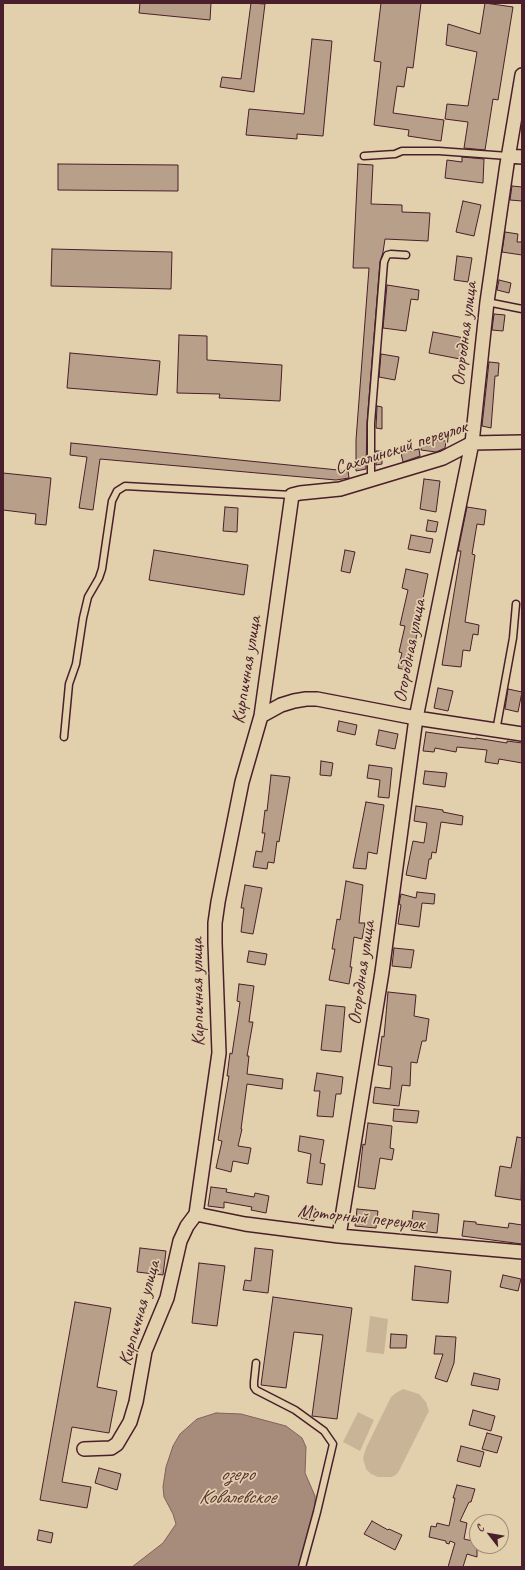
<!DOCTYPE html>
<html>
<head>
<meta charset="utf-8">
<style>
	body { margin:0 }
	#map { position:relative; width:525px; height:1570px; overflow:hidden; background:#e2d0ad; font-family:Caveat,sans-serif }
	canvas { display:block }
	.frame { position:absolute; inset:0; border:4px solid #4a1f2b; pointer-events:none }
	.north { position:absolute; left:469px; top:1514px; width:40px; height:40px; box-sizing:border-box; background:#e2d0ad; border:1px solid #a58979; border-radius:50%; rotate:301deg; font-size:11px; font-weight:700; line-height:16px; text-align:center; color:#4a1f2b }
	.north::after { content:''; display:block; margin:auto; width:14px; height:18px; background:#4a1f2b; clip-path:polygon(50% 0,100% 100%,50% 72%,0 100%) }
</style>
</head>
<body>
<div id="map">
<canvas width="525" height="1570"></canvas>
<div class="frame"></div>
<div class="north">С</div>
</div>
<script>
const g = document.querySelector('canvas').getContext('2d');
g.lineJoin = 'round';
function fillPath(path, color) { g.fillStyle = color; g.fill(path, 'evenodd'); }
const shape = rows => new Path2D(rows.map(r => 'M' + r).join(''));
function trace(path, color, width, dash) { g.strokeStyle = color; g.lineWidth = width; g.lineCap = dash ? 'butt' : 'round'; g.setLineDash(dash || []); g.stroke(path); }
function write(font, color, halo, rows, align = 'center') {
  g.font = font + ' Caveat,sans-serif'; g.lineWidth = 3.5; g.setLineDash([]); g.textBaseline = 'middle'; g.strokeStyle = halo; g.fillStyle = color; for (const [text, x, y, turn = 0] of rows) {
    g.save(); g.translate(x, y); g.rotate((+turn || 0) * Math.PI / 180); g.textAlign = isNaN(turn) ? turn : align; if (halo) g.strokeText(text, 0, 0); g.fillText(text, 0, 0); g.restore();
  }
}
const green = shape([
	[370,1316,388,1319,384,1354,366,1352],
	[403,1389,419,1394,426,1402,429,1411,399,1471,396,1475,391,1477,378,1477,371,1474,366,1469,363,1458,366,1448,391,1397,396,1393],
	[358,1412,374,1420,360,1451,343,1442]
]);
const water = shape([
	[216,1413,241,1414,286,1426,302,1438,306,1447,305,1473,315,1496,315,1511,300,1567,132,1567,163,1543,176,1524,173,1514,164,1497,163,1487,166,1467,173,1446,180,1434,197,1419,216,1413]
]);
const building = shape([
	[140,3,211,3,210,20,139,13,140,3],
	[251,3,265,4,254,92,220,87,222,77,241,79,251,3],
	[381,3,421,3,413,68,407,67,404,87,397,86,393,113,444,120,441,141,408,136,409,130,374,125,381,62,374,61,381,3],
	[485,3,513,7,498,100,493,99,485,150,464,148,468,122,445,119,447,104,468,106,477,52,446,45,448,24,480,34,485,3],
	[312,39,332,41,323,136,297,134,297,139,246,135,249,109,304,114,312,39],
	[462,157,484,159,483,183,445,178,447,160,462,162,462,157],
	[58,164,178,165,178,191,58,190,58,164],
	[358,164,373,165,371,204,402,205,402,212,430,213,428,241,385,239,383,252,380,262,367,423,366,469,356,471,356,440,369,268,353,268,358,164],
	[512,186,522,187,522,201,510,200,512,186],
	[463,201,481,205,474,236,456,232,463,201],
	[505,232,518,234,517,242,522,242,522,255,502,252,505,232],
	[52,249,172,252,171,289,51,286,52,249],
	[457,256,472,258,468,282,454,280,457,256],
	[499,280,511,283,509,293,497,290,499,280],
	[387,285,419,290,418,300,411,299,406,331,383,328,387,285],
	[494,314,505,315,503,331,492,330,494,314],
	[433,332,464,338,460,359,429,353,433,332],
	[179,335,207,336,207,360,282,365,280,401,219,398,220,394,177,393,179,335],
	[70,353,160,361,157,395,67,388,70,353],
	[381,354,399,357,395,380,379,377,381,354],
	[489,362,499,363,498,376,495,376,491,428,482,426,489,362],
	[377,406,382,407,382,429,376,428,377,406],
	[422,439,446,441,445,448,436,452,421,450,422,439],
	[71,443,348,471,349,478,336,480,100,459,93,510,79,508,87,457,70,455,71,443],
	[419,449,420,456,403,462,401,453,419,449],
	[376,451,382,451,382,464,376,465,376,451],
	[3,473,51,478,46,525,35,524,36,514,3,510,3,473],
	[424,479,440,481,436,512,420,509,424,479],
	[225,507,238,508,237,532,223,531,225,507],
	[467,507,486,510,484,525,477,524,472,554,475,555,465,622,479,625,478,635,473,634,470,651,463,650,461,667,442,665,461,551,458,551,467,507],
	[428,520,438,522,436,532,426,531,428,520],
	[411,535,433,539,430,553,408,549,411,535],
	[154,550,248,565,244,595,149,580,154,550],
	[345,550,355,552,350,573,341,571,345,550],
	[406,569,428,574,423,599,425,600,421,617,420,617,410,671,398,668,402,653,399,652,405,626,400,625,408,590,402,588,406,569],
	[438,688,453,691,448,711,434,708,438,688],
	[508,689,522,692,518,712,505,709,508,689],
	[339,721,357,725,355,735,337,731,339,721],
	[379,730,398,734,395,749,376,745,379,730],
	[426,732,476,739,476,738,507,743,507,741,522,743,522,763,499,759,498,764,485,762,487,750,457,747,456,752,435,748,434,752,423,751,426,732],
	[321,761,333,763,331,776,320,775,321,761],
	[369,765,392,768,389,798,378,797,380,780,367,778,369,765],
	[425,771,447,773,445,787,423,784,425,771],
	[271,775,290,777,279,842,277,841,274,863,268,862,267,869,253,867,256,851,262,852,265,833,262,833,263,826,265,810,267,811,271,775],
	[366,802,384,805,377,854,368,852,366,869,353,868,366,802],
	[416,806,443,810,443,812,463,816,462,825,441,822,436,853,432,852,431,859,429,859,426,879,406,875,413,841,424,843,427,823,414,821,416,806],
	[346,881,363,885,359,923,365,923,362,939,354,937,350,967,352,967,349,984,329,980,335,949,332,949,337,919,340,920,346,881],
	[245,885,262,888,253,934,241,932,244,908,241,908,245,885],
	[417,892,435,894,434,904,422,903,419,927,398,924,401,905,399,904,401,894,416,898,417,892],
	[394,948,414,950,411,968,392,966,394,948],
	[249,951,267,954,265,965,247,962,249,951],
	[239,984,254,986,249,1022,253,1022,247,1056,249,1056,247,1074,283,1079,282,1089,247,1084,241,1129,242,1129,238,1146,251,1148,248,1164,233,1161,231,1172,216,1168,222,1141,218,1140,229,1076,227,1076,230,1053,232,1054,240,1002,237,1001,239,984],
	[388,992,416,995,414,1016,429,1019,426,1041,422,1041,417,1063,411,1062,410,1086,402,1085,399,1106,373,1103,375,1087,390,1089,392,1067,378,1065,382,1036,384,1037,388,992],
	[326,1005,345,1007,341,1052,321,1050,326,1005],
	[317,1073,343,1077,341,1094,336,1094,333,1117,317,1116,320,1091,314,1091,317,1073],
	[394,1109,419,1111,417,1123,393,1121,394,1109],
	[368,1123,392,1126,390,1148,394,1149,392,1160,380,1158,375,1189,358,1187,363,1144,365,1145,368,1123],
	[300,1136,324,1140,320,1163,325,1164,322,1185,307,1183,311,1154,298,1151,300,1136],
	[517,1137,522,1138,521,1200,495,1196,500,1166,511,1168,517,1137],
	[211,1187,227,1189,226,1192,254,1197,255,1193,269,1196,266,1213,251,1210,252,1207,224,1202,224,1208,208,1206,211,1187],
	[304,1206,316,1209,314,1221,301,1218,304,1206],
	[357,1209,378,1211,376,1228,355,1226,357,1209],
	[413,1211,439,1214,437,1233,411,1230,413,1211],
	[464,1221,476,1222,476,1224,508,1228,509,1223,522,1225,522,1244,462,1236,464,1221],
	[140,1248,166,1251,163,1275,137,1272,140,1248],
	[255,1248,273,1250,268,1293,243,1290,245,1280,251,1281,255,1248],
	[199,1263,225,1266,217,1326,192,1323,199,1263],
	[415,1266,451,1271,448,1303,412,1300,415,1266],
	[503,1275,521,1279,518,1291,500,1287,503,1275],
	[273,1297,352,1308,337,1419,312,1416,323,1335,294,1332,286,1388,261,1385,273,1297],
	[75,1302,111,1308,97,1387,117,1391,109,1433,72,1427,62,1482,91,1487,87,1508,40,1500,75,1302],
	[391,1334,407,1335,406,1348,390,1348,391,1334],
	[436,1336,456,1337,454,1363,447,1382,435,1378,443,1354,434,1354,436,1336],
	[474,1373,500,1379,498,1390,471,1385,474,1373],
	[473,1410,495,1416,491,1431,469,1425,473,1410],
	[487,1433,502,1437,497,1453,482,1449,487,1433],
	[461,1446,484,1452,480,1467,457,1461,461,1446],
	[99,1468,121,1474,117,1490,95,1483,99,1468],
	[457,1485,475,1489,471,1502,469,1502,460,1521,467,1523,464,1539,477,1542,477,1557,467,1554,463,1567,448,1567,455,1543,450,1541,449,1544,446,1543,446,1541,429,1537,431,1526,436,1527,437,1523,449,1526,455,1498,453,1498,457,1485],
	[372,1521,388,1530,389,1529,402,1535,395,1550,364,1534,372,1521],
	[39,1530,53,1533,51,1543,37,1540,39,1530]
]);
const service = shape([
	[364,156,395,154,402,151,439,151,508,156],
	[487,302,522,309],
	[371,479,371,423,384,262,387,255,391,254,406,255],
	[496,731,513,638,516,604],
	[64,737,69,684,76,664,83,618,88,597,99,578,102,569,112,501,117,491,125,486,292,495],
	[256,1363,254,1382,254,1387,256,1390,295,1410,324,1431,333,1444,317,1512,302,1567]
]);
const minor = shape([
	[508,156,522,157],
	[261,716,281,705,294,701,306,699,317,699,416,718,522,734],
	[196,1214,245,1224,339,1236,522,1252],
	[339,1236,382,972,416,718,472,443,487,302,507,164,522,75],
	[84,1449,111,1448,117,1444,130,1422,136,1402,145,1351,167,1298,180,1241,187,1226,196,1214,219,1053,215,943,215,923,218,902,242,782,261,716,292,495,300,493,340,489,350,486,443,458,472,443,522,442]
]);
const streetNames = [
	["Огородная улица",465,334,-83],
	["Сахалинский переулок",401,448,-18],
	["Огородная улица",410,651,-79],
	["Кирпичная улица",247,670,-81],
	["Огородная улица",362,973,-82],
	["Кирпичная улица",198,992,-91],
	["Моторный переулок",361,1218,6],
	["Кирпичная улица",140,1313,-74]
];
const waterNames = [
	["озеро",237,1475],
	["Ковалевское",237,1498]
];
fillPath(green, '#c9b498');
fillPath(water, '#a88c7b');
trace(water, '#82605b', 1);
fillPath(building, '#b89f89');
trace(building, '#4a1f2b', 1);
trace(service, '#4a1f2b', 9);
trace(minor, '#4a1f2b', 16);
trace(service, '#e2d0ad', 6);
trace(minor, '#e2d0ad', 13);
write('19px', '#4a1f2b', '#e2d0ad', streetNames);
write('italic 20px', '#5d353b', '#e2d0ad', waterNames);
</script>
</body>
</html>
